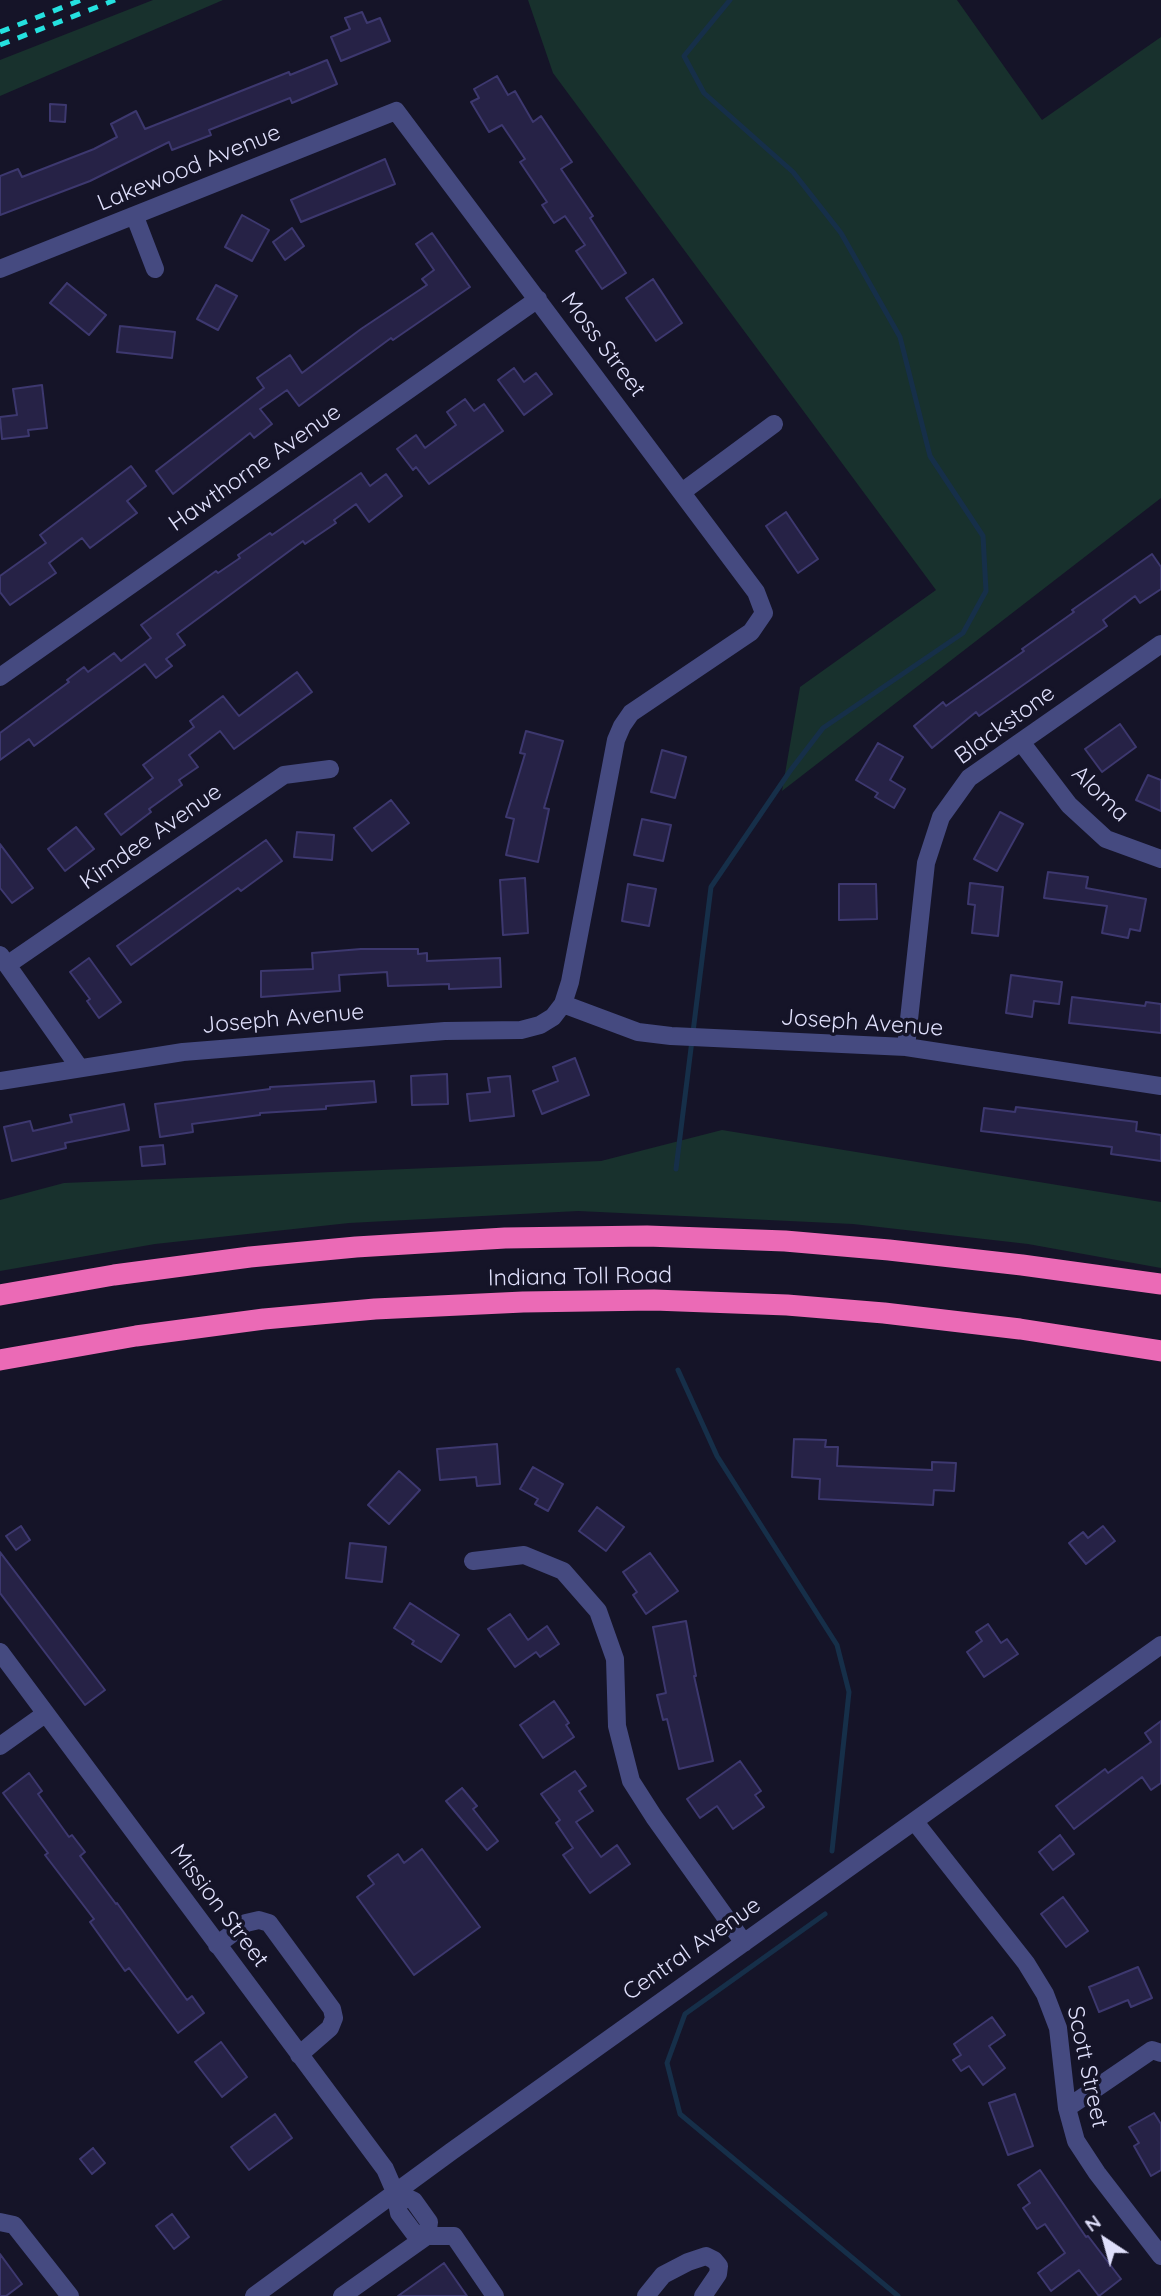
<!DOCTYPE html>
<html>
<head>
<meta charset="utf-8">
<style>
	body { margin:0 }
	#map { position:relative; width:1161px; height:2296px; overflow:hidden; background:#151428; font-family:Quicksand,sans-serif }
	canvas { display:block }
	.north { position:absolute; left:1070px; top:2205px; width:70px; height:70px; -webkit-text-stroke:5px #151428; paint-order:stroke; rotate:324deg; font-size:19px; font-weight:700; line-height:28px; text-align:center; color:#dfdffb }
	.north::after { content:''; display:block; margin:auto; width:24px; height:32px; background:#dfdffb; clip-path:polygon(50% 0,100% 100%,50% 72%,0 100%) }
</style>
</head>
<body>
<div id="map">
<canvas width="1161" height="2296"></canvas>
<div class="north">N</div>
</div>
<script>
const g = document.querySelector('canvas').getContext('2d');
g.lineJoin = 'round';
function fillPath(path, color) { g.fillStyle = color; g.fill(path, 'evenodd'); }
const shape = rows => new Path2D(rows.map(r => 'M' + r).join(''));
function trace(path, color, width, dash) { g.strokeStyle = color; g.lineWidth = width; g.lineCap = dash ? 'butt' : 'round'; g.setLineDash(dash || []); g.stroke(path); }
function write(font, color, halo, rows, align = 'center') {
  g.font = font + ' Quicksand,sans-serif'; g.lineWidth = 7; g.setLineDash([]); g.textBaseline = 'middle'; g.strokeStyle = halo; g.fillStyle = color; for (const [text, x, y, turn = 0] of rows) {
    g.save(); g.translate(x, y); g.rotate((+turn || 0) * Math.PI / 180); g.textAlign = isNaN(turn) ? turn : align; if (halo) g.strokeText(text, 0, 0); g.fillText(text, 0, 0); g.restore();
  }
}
const green = shape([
	[153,0,223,0,0,96,0,60],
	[528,0,957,0,1042,120,1161,37,1161,498,782,791,800,687,936,590,553,73],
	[722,1130,1161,1202,1161,1268,1028,1244,853,1224,578,1211,349,1223,155,1244,0,1271,0,1200,64,1183,601,1161]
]);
const stream = shape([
	[676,1169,711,887,790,771,823,728,963,633,986,591,983,536,930,456,900,337,841,233,793,172,704,93,684,56,730,0],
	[678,1370,717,1456,837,1645,849,1692,832,1851],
	[825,1914,685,2014,667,2063,680,2114,898,2296]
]);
const building = shape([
	[362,12,367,23,380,18,390,41,341,61,331,37,350,29,345,18,362,12],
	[327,60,337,84,292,103,290,98,209,130,211,135,172,150,169,142,90,181,0,215,0,176,18,169,22,177,94,149,117,137,111,124,136,111,145,129,289,72,290,75,327,60],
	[497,76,508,95,515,91,533,122,541,116,572,162,561,169,593,216,590,218,626,273,602,289,576,251,585,245,565,216,554,223,542,205,547,202,520,162,525,159,502,125,489,132,471,102,479,98,474,89,497,76],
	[50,104,66,105,65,122,50,121,50,104],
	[385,159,395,184,301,222,291,200,385,159],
	[242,215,269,230,252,261,225,247,242,215],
	[292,228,304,246,285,260,273,242,292,228],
	[432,233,470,287,393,340,391,338,299,406,287,390,260,409,272,424,254,438,250,433,173,494,156,471,264,388,257,378,290,355,302,373,361,329,427,285,422,279,434,270,416,244,432,233],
	[653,279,682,323,656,341,626,298,653,279],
	[67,283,106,315,89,335,50,303,67,283],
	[216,285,237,296,218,330,197,319,216,285],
	[120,326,175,332,172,358,117,352,120,326],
	[514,368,524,382,536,373,552,394,524,415,498,380,514,368],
	[42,385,47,428,28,430,29,436,2,439,0,417,17,415,13,389,42,385],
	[465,399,474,411,484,404,503,431,429,484,416,467,413,470,397,449,416,435,425,448,456,425,447,412,465,399],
	[131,466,146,486,127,501,137,513,90,548,82,538,49,563,56,573,10,605,0,592,0,576,46,543,40,535,131,466],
	[361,473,370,486,386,474,402,496,369,522,356,504,334,520,336,523,305,544,303,541,177,634,185,645,166,659,172,666,156,678,145,664,34,746,29,739,0,760,0,733,69,682,67,680,84,667,88,672,114,653,121,661,151,638,141,625,216,571,218,573,240,558,238,555,270,533,272,535,361,473],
	[786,512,818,559,798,573,766,526,786,512],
	[1152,554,1161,567,1161,589,1140,603,1135,596,1103,620,1107,626,979,716,976,712,932,748,914,726,943,702,946,706,1024,651,1022,649,1074,612,1072,610,1152,554],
	[297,672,312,692,234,749,220,731,189,755,198,767,179,780,182,785,149,809,151,812,121,835,105,814,153,778,143,765,194,727,190,721,223,696,239,716,297,672],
	[1120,724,1136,747,1102,772,1085,749,1120,724],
	[526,731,563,741,544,808,549,809,538,862,506,855,514,819,506,817,525,754,520,753,526,731],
	[878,743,903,757,890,780,905,789,894,808,875,797,878,793,856,780,878,743],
	[662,750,686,757,675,798,651,792,662,750],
	[1148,775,1161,780,1161,811,1136,800,1148,775],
	[391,800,409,823,372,851,354,828,391,800],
	[1000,812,1023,824,997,871,974,859,1000,812],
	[642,819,671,825,663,861,634,855,642,819],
	[76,827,94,849,65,871,48,849,76,827],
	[297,832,334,835,332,860,294,857,297,832],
	[266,840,282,861,241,891,238,888,131,965,117,946,266,840],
	[0,844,33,888,12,903,0,888,0,844],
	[1048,872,1088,877,1086,888,1146,899,1140,931,1130,929,1128,938,1102,933,1107,906,1044,898,1048,872],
	[525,878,528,933,503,935,500,880,525,878],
	[970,883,1003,887,998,936,972,933,975,905,968,904,970,883],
	[628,884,656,889,649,926,622,921,628,884],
	[839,884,876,884,877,919,839,920,839,884],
	[361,949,418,949,418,954,427,953,427,961,500,958,501,987,449,989,449,984,388,986,387,972,339,975,340,991,261,997,261,971,313,969,312,953,361,949],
	[89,958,121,1002,99,1018,87,1001,90,999,70,972,89,958],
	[1011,975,1062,982,1059,1004,1034,1001,1032,1017,1006,1013,1011,975],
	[1072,997,1145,1006,1146,1002,1161,1004,1161,1033,1069,1023,1072,997],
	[575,1058,589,1095,542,1114,533,1091,558,1081,553,1067,575,1058],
	[447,1074,448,1104,412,1105,411,1076,447,1074],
	[510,1076,514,1116,470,1121,467,1094,490,1092,488,1078,510,1076],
	[374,1081,376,1102,326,1106,326,1109,260,1113,260,1115,192,1124,193,1132,160,1137,155,1104,270,1089,270,1087,374,1081],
	[124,1104,129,1130,65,1143,66,1148,12,1161,4,1127,30,1121,33,1131,72,1122,70,1115,124,1104],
	[1016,1107,1137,1122,1136,1131,1161,1135,1161,1161,1111,1154,1112,1147,981,1131,984,1108,1015,1112,1016,1107],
	[163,1145,165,1164,142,1166,140,1147,163,1145],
	[794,1439,826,1440,825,1447,838,1447,837,1466,932,1470,932,1462,956,1463,954,1491,934,1490,933,1505,819,1499,820,1479,792,1477,794,1439],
	[497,1444,500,1484,477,1486,476,1477,440,1480,437,1449,497,1444],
	[533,1467,563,1484,548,1511,535,1504,538,1499,520,1489,533,1467],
	[399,1471,420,1490,389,1524,368,1505,399,1471],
	[597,1507,624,1527,606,1551,579,1531,597,1507],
	[21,1526,30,1540,16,1550,6,1536,21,1526],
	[1103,1526,1115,1541,1086,1564,1069,1543,1083,1532,1088,1538,1103,1526],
	[350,1543,386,1547,382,1582,346,1578,350,1543],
	[0,1552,105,1690,85,1705,0,1593,0,1552],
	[650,1553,678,1591,646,1614,633,1595,637,1592,623,1572,650,1553],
	[410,1603,459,1635,441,1662,412,1644,414,1641,394,1628,410,1603],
	[510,1614,528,1640,547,1626,559,1644,540,1657,536,1652,515,1667,488,1629,510,1614],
	[686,1621,696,1676,694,1676,713,1761,679,1769,667,1719,663,1720,657,1695,666,1693,653,1627,686,1621],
	[988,1624,1001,1643,1007,1639,1018,1654,984,1677,967,1652,982,1641,976,1632,988,1624],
	[554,1701,569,1723,566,1725,574,1737,543,1758,520,1725,554,1701],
	[1161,1721,1161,1783,1151,1790,1142,1777,1074,1829,1056,1806,1105,1769,1108,1773,1151,1742,1145,1733,1161,1721],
	[740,1761,761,1791,755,1795,764,1807,733,1829,717,1806,700,1818,687,1799,740,1761],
	[575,1771,586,1786,579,1791,593,1811,576,1822,601,1857,617,1845,630,1864,590,1893,563,1855,573,1848,556,1823,560,1820,541,1794,575,1771],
	[29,1773,42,1791,38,1794,69,1837,72,1835,85,1852,80,1856,116,1904,117,1903,187,2000,192,1996,204,2013,178,2033,129,1968,125,1971,90,1922,94,1919,45,1855,48,1853,3,1793,29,1773],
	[462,1788,477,1806,473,1809,498,1841,487,1850,446,1801,462,1788],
	[1060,1835,1074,1854,1053,1870,1039,1852,1060,1835],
	[422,1849,480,1927,414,1975,357,1897,374,1884,368,1876,398,1854,404,1863,422,1849],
	[1063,1897,1088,1931,1066,1947,1041,1914,1063,1897],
	[1138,1967,1152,1998,1131,2007,1128,2000,1099,2012,1089,1987,1138,1967],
	[992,2017,1005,2035,989,2046,1005,2068,983,2085,969,2066,961,2071,953,2060,961,2055,954,2044,992,2017],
	[221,2042,247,2077,222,2097,195,2062,221,2042],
	[1015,2094,1033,2146,1008,2155,989,2103,1015,2094],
	[1154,2113,1161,2124,1161,2170,1151,2176,1134,2146,1139,2143,1129,2127,1154,2113],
	[275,2114,292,2138,249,2170,231,2147,275,2114],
	[93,2148,105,2163,92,2174,80,2159,93,2148],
	[1040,2170,1086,2237,1088,2236,1121,2279,1099,2296,1079,2270,1051,2291,1038,2273,1065,2253,1045,2224,1037,2229,1023,2208,1030,2203,1018,2185,1040,2170],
	[172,2214,189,2237,174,2249,156,2226,172,2214],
	[0,2254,22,2284,6,2296,0,2296,0,2254],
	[444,2263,467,2296,398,2296,444,2263]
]);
const minor = shape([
	[135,217,155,269],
	[0,269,396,111,756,592,764,613,751,632,631,713,622,726,616,740,570,982,563,1004,553,1017,540,1025,521,1030,445,1031,183,1052,0,1081],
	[682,492,774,424],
	[0,677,538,299],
	[1021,742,1069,805,1106,839,1161,859],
	[0,955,79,1067],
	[7,965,284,775,330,769],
	[563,1004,638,1032,671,1036,906,1047,1161,1086],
	[906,1047,926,863,941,817,969,778,1161,644],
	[473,1561,524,1555,563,1571,598,1611,615,1659,617,1726,631,1781,654,1817,744,1943],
	[0,1652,385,2169,395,2192,399,2213,414,2233,427,2236,454,2236,495,2296],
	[0,1746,45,1714],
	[915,1822,1026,1963,1045,1994,1058,2028,1067,2108,1076,2141,1097,2173,1161,2256],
	[217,1945,246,1923,259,1920,269,1923,332,2009,334,2018,330,2028,299,2055],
	[1067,2108,1152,2050,1161,2053],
	[0,2222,14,2225,70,2296],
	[254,2296,452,2151,1161,1645],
	[342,2296,427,2236,429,2222,414,2201,395,2192],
	[646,2296,663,2275,688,2262,706,2256,714,2260,719,2266,718,2274,703,2296]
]);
const highway = shape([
	[0,1295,114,1275,250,1257,356,1247,505,1238,647,1236,785,1241,889,1250,1022,1265,1161,1284],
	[0,1360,136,1336,264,1319,375,1309,523,1302,654,1300,787,1305,884,1313,1020,1329,1161,1351]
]);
const rail = shape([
	[0,32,81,0],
	[0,45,115,0]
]);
const streetNames = [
	["Lakewood Avenue",189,168,-22],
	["Moss Street",603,345,53],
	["Hawthorne Avenue",255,468,-35],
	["Blackstone",1005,725,-36],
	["Aloma",1100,794,44],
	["Kimdee Avenue",151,837,-35],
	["Joseph Avenue",283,1019,-5],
	["Joseph Avenue",862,1023,4],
	["Indiana Toll Road",580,1277,-1],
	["Mission Street",219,1906,53],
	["Central Avenue",692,1949,-35],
	["Scott Street",1087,2067,78]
];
fillPath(green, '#18312d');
trace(stream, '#162f49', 5);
fillPath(building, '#262246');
trace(building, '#3d386f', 2);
trace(minor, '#454a80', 18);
trace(highway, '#eb6ab6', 21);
trace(rail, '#25e1df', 5, [10, 9]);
write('23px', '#dfdffb', '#151428', streetNames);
</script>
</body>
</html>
